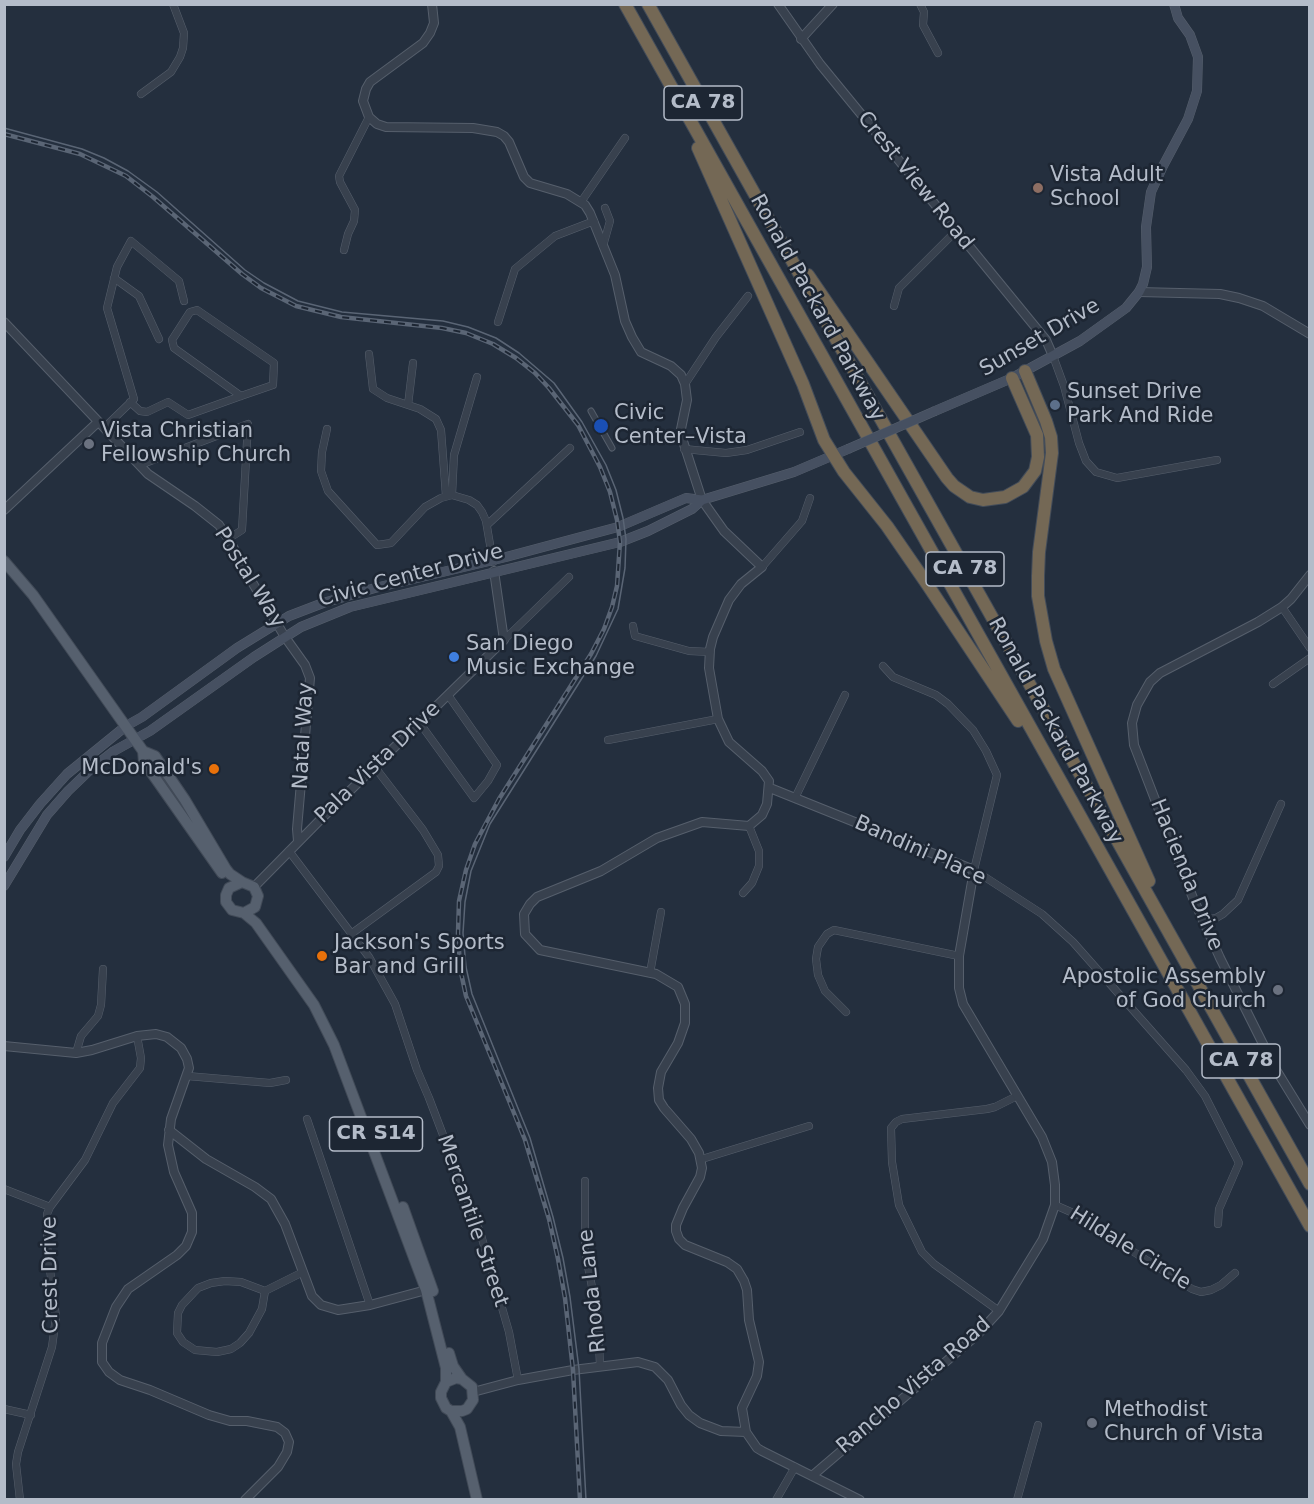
<!DOCTYPE html>
<html>
<head>
<meta charset="utf-8">
<style>
	body { margin:0 }
	#map { position:relative; width:1314px; height:1504px; overflow:hidden; background:#242f3e; font-family:"DejaVu Sans",sans-serif }
	canvas { display:block }
	.frame { position:absolute; inset:0; border:6px solid #b4bcc9; pointer-events:none }
</style>
</head>
<body>
<div id="map">
<canvas width="1314" height="1504"></canvas>
<div class="frame"></div>
</div>
<script>
const g = document.querySelector('canvas').getContext('2d');
g.lineJoin = 'round';
const shape = rows => new Path2D(rows.map(r => 'M' + r).join(''));
function trace(path, color, width, dash) { g.strokeStyle = color; g.lineWidth = width; g.lineCap = dash ? 'butt' : 'round'; g.setLineDash(dash || []); g.stroke(path); }
function write(font, color, halo, rows, align = 'center') {
  g.font = font + ' "DejaVu Sans",sans-serif'; g.lineWidth = 5; g.setLineDash([]); g.textBaseline = 'middle'; g.strokeStyle = halo; g.fillStyle = color; for (const [text, x, y, turn = 0] of rows) {
    g.save(); g.translate(x, y); g.rotate((+turn || 0) * Math.PI / 180); g.textAlign = isNaN(turn) ? turn : align; if (halo) g.strokeText(text, 0, 0); g.fillText(text, 0, 0); g.restore();
  }
}
const pedestrian = shape([
	[591,411,612,448]
]);
const minor = shape([
	[920,4,924,12,923,25,938,53],
	[141,94,171,72,180,57,183,48,184,33,173,4],
	[581,202,625,138],
	[603,246,610,221,605,208],
	[344,250,348,234,354,221,355,210,340,182,339,176,369,117],
	[114,278,139,296,159,339],
	[894,306,899,288,956,231],
	[498,322,515,269,555,236,594,221],
	[369,354,373,389,387,398,420,409,436,419,441,430,446,496],
	[1053,356,1064,386,1079,443,1086,461,1096,472,1117,478,1217,460],
	[685,384,716,337,748,296],
	[130,402,140,411,147,412,168,402,188,415,241,396,273,385,274,363,197,310,190,312,172,340,174,348,241,396],
	[408,405,413,363],
	[104,428,134,399,107,308,117,267,131,241,179,281,184,301],
	[327,429,322,452,321,471,328,491,377,545,391,543,425,507,441,498,452,495,469,500,477,505,482,512,486,521,493,562],
	[684,449,726,453,747,450,800,432],
	[140,465,248,424,242,530,228,539],
	[452,495,454,455,477,377],
	[487,525,570,448],
	[762,567,802,521,810,498],
	[1282,607,1310,648],
	[633,626,635,636,689,651,710,652],
	[504,640,569,577],
	[883,666,893,677,936,695,948,704,973,730,986,751,997,775,974,870,1042,914,1073,942,1186,1070,1205,1096,1239,1163,1219,1209,1218,1224],
	[1273,684,1310,658],
	[419,722,474,798,488,781,497,765,448,695],
	[608,740,718,719],
	[795,798,845,695],
	[289,851,369,957,395,1004,417,1070,429,1098,481,1235,509,1332,518,1380],
	[743,893,752,883,759,866,759,851,749,826],
	[1203,920,1216,918,1223,914,1238,900,1281,804],
	[351,934,436,872,439,866,438,855,423,830,374,766],
	[650,973,661,912],
	[846,1012,825,991,818,975,816,959,818,947,827,934,834,930,959,956],
	[76,1053,81,1036,98,1016,101,1005,103,969],
	[187,1076,270,1083,286,1080],
	[307,1119,370,1305],
	[702,1159,809,1126],
	[585,1181,585,1251,598,1318,600,1366],
	[4,1189,50,1207],
	[1055,1205,1080,1216,1115,1240,1192,1289,1201,1292,1211,1290,1221,1285,1235,1273],
	[265,1291,262,1309,249,1333,240,1343,231,1349,217,1352,195,1350,183,1342,177,1333,178,1313,182,1305,198,1288,211,1283,225,1281,241,1282,265,1291,303,1272],
	[999,1311,934,1264,922,1252,899,1205,892,1162,891,1128,896,1122,902,1119,987,1109,995,1107,1017,1096],
	[4,1409,31,1415],
	[20,1500,16,1464,18,1452,52,1347,56,1317,47,1246,47,1214,50,1207,85,1160,113,1103,140,1068,141,1058,137,1036],
	[776,1500,795,1467],
	[1017,1500,1038,1425]
]);
const tertiary = shape([
	[432,4,434,23,430,33,423,43,370,82,366,89,363,101,369,117,377,124,386,127,473,128,497,132,504,136,509,142,524,177,530,183,567,194,585,205,590,213,615,275,625,321,632,337,641,352,671,366,681,375,685,384,687,400,681,429,682,438,702,500,724,531,762,567,741,584,729,600,713,637,710,649,709,668,718,719,729,742,762,771,769,781,767,804,762,815,749,826,702,822,657,838,601,871,537,897,530,904,524,914,525,934,540,950,656,974,678,987,685,1004,685,1023,678,1043,661,1072,658,1088,659,1100,664,1108,691,1139,699,1153,702,1168,700,1177,683,1208,676,1225,676,1231,679,1239,685,1245,727,1262,737,1269,744,1281,747,1290,749,1320,759,1362,757,1376,742,1408,746,1432,757,1448,762,1451,860,1500],
	[778,4,820,64,1037,329,1046,340,1053,356],
	[801,39,833,4],
	[1139,292,1220,294,1239,298,1263,306,1310,334],
	[4,322,148,474,195,506,219,525,231,543,249,577,285,637,305,665,310,678,297,829,298,841],
	[4,510,98,422],
	[1310,575,1291,599,1282,607,1258,622,1160,673,1150,682,1137,705,1132,723,1134,745,1193,898,1220,958,1275,1068,1310,1125],
	[770,788,974,870,959,956,959,988,963,1004,1042,1137,1052,1162,1055,1185,1055,1205,1043,1239,999,1311,977,1335,812,1476],
	[254,887,322,818,504,640,494,571],
	[4,1046,76,1053,92,1050,137,1036,156,1034,167,1037,181,1048,187,1059,189,1068,171,1119,168,1145,174,1172,192,1213,192,1232,186,1246,177,1255,128,1289,116,1307,102,1343,102,1362,109,1372,120,1380,150,1390,209,1415,230,1421,247,1421,277,1427,285,1433,289,1442,287,1452,278,1467,245,1500],
	[169,1130,206,1159,255,1187,271,1199,285,1224,312,1296,321,1305,338,1310,370,1305,430,1289],
	[473,1392,518,1380,573,1370,638,1362,655,1367,668,1380,681,1405,689,1415,700,1423,721,1431,746,1432]
]);
const secondary = shape([
	[935,411,1012,378,1080,341,1126,308,1139,292,1143,284,1147,267,1146,227,1151,192,1163,166,1188,119,1197,91,1198,57,1190,35,1178,18,1174,4],
	[4,857,20,830,40,804,67,774,126,726,142,717,237,648,289,616,323,603,375,588,506,557,618,527,686,498,702,500,794,472,848,449],
	[4,886,47,815,68,791,91,769,114,751,150,731,254,657,301,627,350,607,620,542,648,531,692,509,702,500]
]);
const primary = shape([
	[4,561,33,595,143,751,155,756,185,800,226,869,230,874,242,882],
	[143,751,144,762,222,873],
	[244,913,255,907,258,896,254,887,242,882,229,888,226,895,226,902,232,910,244,913,256,923,314,1005,334,1045,426,1290,446,1368,446,1382],
	[403,1207,433,1291],
	[449,1353,453,1366,462,1379],
	[451,1411,462,1411,467,1409,473,1400,472,1387,462,1379,456,1378,446,1382,441,1392,441,1398,446,1408,451,1411,460,1427,477,1500]
]);
const motorway = shape([
	[625,4,1310,1226],
	[648,4,1310,1184],
	[698,148,803,384,824,440,844,472,887,526,927,584,1018,721],
	[808,275,947,478,954,486,970,497,983,500,1005,497,1023,487,1035,471,1038,457,1037,435,1012,378],
	[1025,371,1046,421,1051,437,1052,453,1039,552,1038,576,1038,596,1046,641,1054,669,1149,881]
]);
const tram = shape([
	[4,128,82,149,104,158,128,171,157,192,245,270,264,283,298,301,342,312,443,321,468,327,496,338,519,353,554,383,582,422,606,465,616,490,623,518,626,539,625,568,618,609,596,656,490,824,471,871,465,902,463,933,466,967,472,994,530,1138,553,1217,563,1258,570,1297,579,1369,586,1500]
]);
const rail = shape([
	[4,134,80,154,126,176,153,197,242,274,261,288,296,306,341,317,442,328,466,333,493,344,516,358,535,373,549,388,578,425,600,467,610,492,617,520,620,542,617,586,612,607,604,629,591,654,499,799,475,844,466,870,459,901,458,933,460,968,466,996,525,1140,549,1219,558,1259,565,1298,573,1370,580,1500]
]);
const secondaryBridge = shape([
	[848,449,935,411]
]);
const markers = [
	[1038,188,6,"#8d6e63"],
	[1055,405,6,"#5c6f8a"],
	[601,426,8,"#1a4fb4"],
	[89,444,6,"#6b7280"],
	[454,657,6,"#3f7fe0"],
	[214,769,6,"#e8710a"],
	[322,956,6,"#e8710a"],
	[1278,990,6,"#6b7280"],
	[1092,1423,6,"#6b7280"]
];
const shields = [
	[703,103,78],
	[965,569,78],
	[1241,1061,78],
	[376,1134,93]
];
const shieldNames = [
	["CA 78",703,103],
	["CA 78",965,569],
	["CA 78",1241,1061],
	["CR S14",376,1134]
];
const poiNames = [
	["Vista Adult",1050,176],
	["School",1050,200],
	["Sunset Drive",1067,393],
	["Park And Ride",1067,417],
	["Civic",614,414],
	["Center–Vista",614,438],
	["Vista Christian",101,432],
	["Fellowship Church",101,456],
	["San Diego",466,645],
	["Music Exchange",466,669],
	["McDonald's",202,769,"right"],
	["Jackson's Sports",334,944],
	["Bar and Grill",334,968],
	["Apostolic Assembly",1266,978,"right"],
	["of God Church",1266,1002,"right"],
	["Methodist",1104,1411],
	["Church of Vista",1104,1435]
];
const streetNames = [
	["Crest View Road",915,181,51],
	["Ronald Packard Parkway",817,308,61],
	["Sunset Drive",1040,338,-30],
	["Civic Center Drive",411,576,-15],
	["Postal Way",249,578,58],
	["Ronald Packard Parkway",1055,731,61],
	["Natal Way",304,736,-87],
	["Pala Vista Drive",378,763,-44],
	["Bandini Place",920,851,24],
	["Hacienda Drive",1186,875,68],
	["Mercantile Street",472,1221,71],
	["Hildale Circle",1130,1249,32],
	["Crest Drive",51,1275,-91],
	["Rhoda Lane",593,1291,-96],
	["Rancho Vista Road",914,1386,-41]
];
trace(pedestrian, '#565f6c', 7);
trace(minor, '#565f6c', 8);
trace(tertiary, '#565f6c', 10);
trace(secondary, '#565f6c', 10);
trace(primary, '#414a57', 12);
trace(motorway, '#434c59', 14);
trace(pedestrian, '#38414e', 5);
trace(minor, '#38414e', 7);
trace(tertiary, '#38414e', 8);
trace(secondary, '#465061', 9);
trace(primary, '#56606e', 10);
trace(motorway, '#746855', 12);
trace(tram, '#5a6575', 1.5);
trace(rail, '#5a6575', 4.5);
trace(rail, '#1d2633', 2, [7]);
trace(secondaryBridge, '#565f6c', 10, []);
trace(secondaryBridge, '#465061', 9);
for (const [x, y, r, color] of markers) { const dot = new Path2D(); dot.arc(x, y, r, 0, 2 * Math.PI); g.fillStyle = color; g.fill(dot); trace(dot, '#1d2633', 2); }
for (const [x, y, w] of shields) { const box = new Path2D(); box.roundRect(x - w / 2, y - 17, w, 34, 4.5); g.fillStyle = '#1d2633'; g.fill(box); trace(box, '#b4bcc9', 1.5); }
write('bold 20px', '#b4bcc9', null, shieldNames);
write('21px', '#b4bcc9', '#1d2633', poiNames, 'left');
write('21px', '#b4bcc9', '#1d2633', streetNames);
</script>
</body>
</html>
